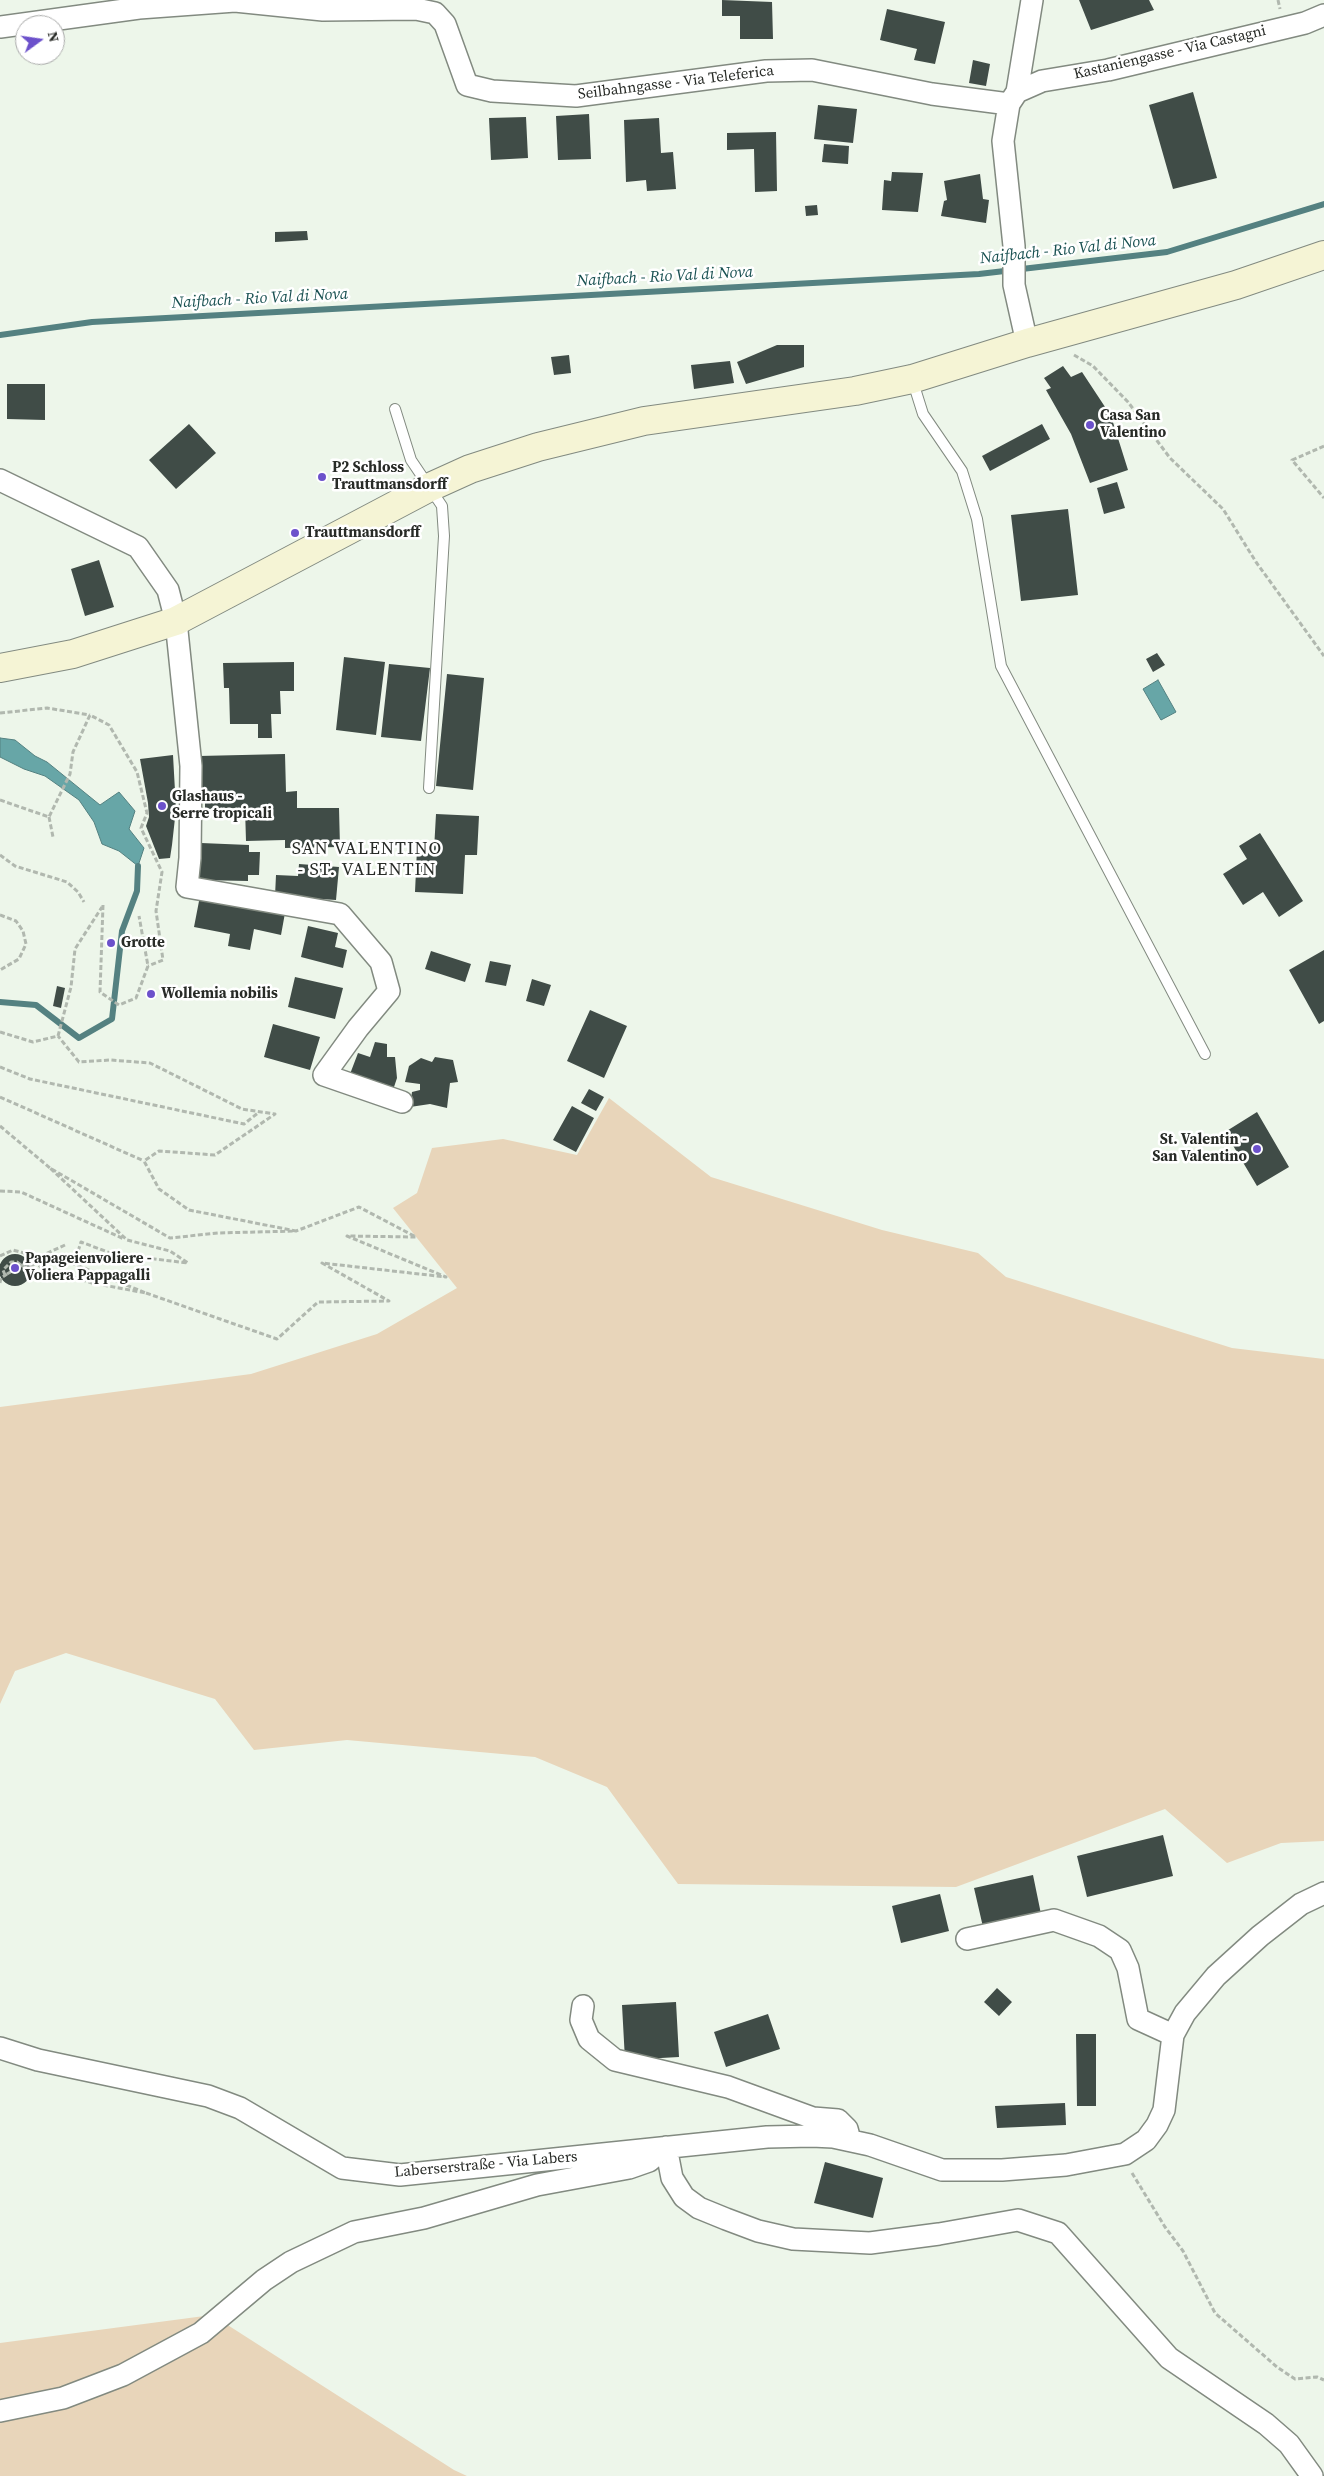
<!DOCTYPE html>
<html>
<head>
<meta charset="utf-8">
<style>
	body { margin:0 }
	#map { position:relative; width:1324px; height:2476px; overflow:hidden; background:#edf6ea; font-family:"Source Serif 4",serif }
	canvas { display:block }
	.north { position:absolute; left:15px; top:15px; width:50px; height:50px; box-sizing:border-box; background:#fff; border:1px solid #a9aaa9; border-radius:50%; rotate:76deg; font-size:14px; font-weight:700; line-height:20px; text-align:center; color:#282b27 }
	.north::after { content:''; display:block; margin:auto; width:18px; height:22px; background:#6c51cb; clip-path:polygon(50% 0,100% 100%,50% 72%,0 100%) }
</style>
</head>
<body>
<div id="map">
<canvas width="1324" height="2476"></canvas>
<div class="north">N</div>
</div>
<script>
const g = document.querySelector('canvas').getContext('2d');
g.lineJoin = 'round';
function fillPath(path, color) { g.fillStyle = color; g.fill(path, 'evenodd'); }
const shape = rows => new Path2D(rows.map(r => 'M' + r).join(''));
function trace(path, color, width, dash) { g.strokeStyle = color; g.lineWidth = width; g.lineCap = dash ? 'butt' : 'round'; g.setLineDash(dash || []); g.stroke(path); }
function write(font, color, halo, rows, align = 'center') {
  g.font = font + ' "Source Serif 4",serif'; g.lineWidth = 5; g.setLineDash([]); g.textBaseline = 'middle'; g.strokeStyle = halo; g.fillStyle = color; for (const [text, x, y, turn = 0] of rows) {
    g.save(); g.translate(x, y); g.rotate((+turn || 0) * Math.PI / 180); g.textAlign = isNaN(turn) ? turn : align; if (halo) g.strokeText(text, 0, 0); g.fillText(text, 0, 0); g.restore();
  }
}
const green = shape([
	[609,1098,711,1177,882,1230,978,1253,1006,1277,1232,1348,1324,1359,1324,1841,1281,1843,1227,1863,1165,1809,956,1887,678,1884,607,1787,535,1757,347,1740,254,1750,215,1699,66,1653,15,1671,0,1704,0,1407,251,1374,377,1334,457,1288,393,1208,417,1193,432,1148,503,1139,577,1155],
	[212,2315,454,2470,467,2476,0,2476,0,2343]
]);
const water = shape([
	[1158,680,1176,712,1161,720,1143,689,1158,680],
	[0,738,15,740,35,756,47,762,100,805,119,792,135,811,129,829,144,848,138,866,119,851,102,844,94,822,79,800,45,776,24,769,0,757,0,738]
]);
const stream = shape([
	[0,335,92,322,979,274,1167,252,1324,204],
	[0,1002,36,1005,79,1038,112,1019,122,931,137,891,138,866]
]);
const building = shape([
	[722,0,772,2,773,39,740,39,740,16,722,16],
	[1079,0,1149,0,1154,10,1091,30],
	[887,9,945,22,935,64,914,60,917,49,880,40],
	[973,60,990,64,986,86,969,83],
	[1193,92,1217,178,1173,189,1149,105],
	[818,105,857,109,853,143,814,139],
	[589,114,591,159,558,160,556,116],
	[526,117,528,158,491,160,489,118],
	[659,118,661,153,673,152,676,189,647,191,646,180,626,182,624,120],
	[776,132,777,191,755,192,754,149,727,150,727,133],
	[824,144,849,146,848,164,822,162],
	[892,172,923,173,918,212,882,210,884,180,891,181],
	[980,174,983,199,989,200,986,223,941,216,944,201,947,200,944,181],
	[817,205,818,215,806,216,805,206],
	[307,231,308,240,275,242,275,232],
	[777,345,804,345,804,367,746,384,737,362],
	[569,355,571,373,554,375,551,357],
	[730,361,734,383,694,389,691,365],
	[1063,366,1071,377,1082,372,1111,416,1128,470,1090,483,1071,434,1046,390,1051,388,1044,378],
	[7,384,45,384,45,420,7,419],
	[189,424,216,453,176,489,149,460],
	[1042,424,1050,439,990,471,982,456],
	[1117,482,1125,508,1104,514,1097,488],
	[1068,509,1078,595,1021,601,1011,515],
	[99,560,114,607,85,616,71,569],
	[1157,653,1165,665,1153,672,1146,659],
	[344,657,385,662,376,735,336,730],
	[294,662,294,691,280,691,281,714,271,714,272,738,258,738,258,724,230,724,229,688,224,688,223,663],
	[389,664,430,668,421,741,381,737],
	[447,674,484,678,473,790,436,786],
	[285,754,286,792,297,791,297,808,339,808,340,847,285,848,285,840,246,841,245,808,205,809,205,798,200,798,199,756],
	[173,755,176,809,172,845,170,858,159,859,146,826,149,817,148,803,140,759],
	[436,814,479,816,477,855,465,855,463,894,415,892,417,849,434,850],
	[1260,833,1303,901,1279,917,1263,892,1243,905,1223,874,1247,859,1239,846],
	[201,843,249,845,249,852,260,852,259,875,248,875,248,881,199,880],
	[299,864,339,867,336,900,275,896,276,875,298,876],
	[200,896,285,913,281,935,254,929,250,950,228,946,230,934,194,927],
	[308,926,338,933,335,947,347,950,343,968,301,957],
	[1324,950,1324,1021,1319,1024,1289,970],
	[431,951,471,964,465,982,425,969],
	[490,961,511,965,506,986,485,982],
	[295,977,343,988,335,1019,288,1007],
	[532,979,551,985,544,1006,526,1001],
	[57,986,65,988,61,1008,53,1006],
	[590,1010,627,1026,604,1078,567,1061],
	[273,1024,320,1037,310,1070,264,1057],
	[375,1042,387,1044,387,1057,395,1057,397,1078,393,1090,350,1074,358,1053,370,1057],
	[435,1057,453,1060,458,1082,450,1083,447,1108,430,1104,410,1107,412,1092,420,1090,420,1084,405,1082,409,1066,421,1058,432,1062],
	[589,1089,604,1097,596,1111,581,1103],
	[572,1106,594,1118,576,1152,553,1140],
	[1257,1112,1289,1167,1257,1186,1225,1132],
	'-1 1270a16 16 0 1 1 32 0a16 16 0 1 1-32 0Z',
	[1163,1835,1173,1876,1087,1897,1077,1856],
	[1033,1875,1041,1914,983,1927,974,1888],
	[940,1894,949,1931,901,1943,892,1906],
	[997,1988,1012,2002,999,2016,984,2002],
	[676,2002,679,2057,625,2060,622,2005],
	[768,2014,780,2049,726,2067,714,2032],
	[1076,2034,1096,2034,1096,2106,1077,2106],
	[1065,2103,1066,2125,997,2128,995,2106],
	[825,2162,883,2178,873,2218,814,2203]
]);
const path = shape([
	[1278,0,1280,9],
	[1074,355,1093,366,1128,402,1170,458,1223,509,1256,562,1324,656],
	[1324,446,1292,460,1324,498],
	[0,713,47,708,90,715],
	[0,800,49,817,70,774,73,752,90,715,109,725,137,772,147,813,141,828,162,872,156,911,163,960,148,966],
	[49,817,53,837],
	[0,855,15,866,67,882,78,892,84,902],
	[103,905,100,992,119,1005,136,998,148,966,139,916],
	[0,915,16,921,23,931,26,944,19,959,0,970],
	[0,1032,33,1042,58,1036,71,987,75,949,102,907],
	[0,1067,30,1079,244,1124,258,1113],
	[0,1097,144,1161],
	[0,1126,50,1168],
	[0,1191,21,1192,124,1239],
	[0,1256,13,1250,24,1253,42,1268,92,1283,146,1293,74,1264,81,1242,113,1254,188,1263,170,1251,127,1240,50,1168,170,1238,218,1233,296,1231,189,1210,159,1189,144,1161,159,1151,215,1155,275,1114,242,1109,150,1063,110,1060,79,1062,58,1036],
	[5,1275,3,1270,11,1262,17,1262,25,1268,36,1264],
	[0,1283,1,1278,7,1274],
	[146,1293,277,1339,318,1302,389,1301,322,1263,446,1277,347,1236,416,1237,359,1207,296,1231],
	[1132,2173,1165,2227,1183,2251,1215,2313,1277,2367,1295,2379,1317,2377,1324,2380]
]);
const service = shape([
	[912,379,923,414,962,471,977,519,1001,666,1205,1054],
	[395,409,411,460,442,506,444,536,429,788]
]);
const minor = shape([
	[0,27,139,8,235,1,323,10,416,9,435,13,445,24,467,85,492,91,576,96,766,71,812,70,932,94,1009,104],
	[1017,92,1042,81,1108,70,1305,23,1324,15],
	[1027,343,1014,285,1014,246,1003,141,1009,104,1017,92,1032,0],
	[0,480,138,547,168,590,176,621,191,766,190,858,187,887,340,914,381,962,389,991,358,1028,324,1075,402,1102],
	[967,1939,1054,1920,1099,1936,1120,1950,1128,1968,1138,2019,1173,2035],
	[583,2006,581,2020,589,2039,615,2060,728,2087,813,2118,838,2120,847,2129,850,2140],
	[0,2048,38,2060,208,2096,240,2108,342,2168,400,2175,767,2137,812,2136,833,2137,870,2145,942,2170,1002,2170,1066,2165,1125,2154,1146,2140,1157,2125,1164,2110,1173,2035,1185,2013,1216,1976,1260,1936,1301,1904,1324,1893],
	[666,2147,672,2178,684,2197,699,2208,726,2219,758,2231,793,2239,870,2243,939,2234,1018,2220,1058,2233,1169,2358,1266,2424,1289,2444,1312,2476],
	[0,2411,63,2398,123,2375,201,2333,264,2280,291,2262,354,2232,424,2218,537,2185,629,2168,649,2161,662,2150]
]);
const secondary = shape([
	[0,668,73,654,176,621,428,488,470,469,538,447,644,421,855,391,912,379,1027,343,1236,285,1324,255]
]);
const pathBridge = shape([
	[7,1274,28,1262,65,1245]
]);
const markers = [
	[1090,425,5,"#6c51cb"],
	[322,477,5,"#6c51cb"],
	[295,533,5,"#6c51cb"],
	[162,806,5,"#6c51cb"],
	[111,943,5,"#6c51cb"],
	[151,994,5,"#6c51cb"],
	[1257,1149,5,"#6c51cb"],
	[15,1268,5,"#6c51cb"]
];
const streetNames = [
	["Kastaniengasse - Via Castagni",1170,53,-13],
	["Seilbahngasse - Via Teleferica",676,83,-7],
	["Laberserstraße - Via Labers",486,2165,-5]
];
const poiNames = [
	["Casa San",1100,416],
	["Valentino",1100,433],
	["P2 Schloss",332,468],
	["Trauttmansdorff",332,485],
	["Trauttmansdorff",305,533],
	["Glashaus -",172,797],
	["Serre tropicali",172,814],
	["Grotte",121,943],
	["Wollemia nobilis",161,994],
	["St. Valentin -",1247,1140,"right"],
	["San Valentino",1247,1157,"right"],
	["Papageienvoliere -",25,1259],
	["Voliera Pappagalli",25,1276]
];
const waterNames = [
	["Naifbach - Rio Val di Nova",1068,250,-6],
	["Naifbach - Rio Val di Nova",665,277,-3],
	["Naifbach - Rio Val di Nova",260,299,-3]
];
const quarterNames = [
	["SAN VALENTINO",367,849],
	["- ST. VALENTIN",367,870]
];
fillPath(green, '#e8d5ba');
fillPath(water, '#67a6a7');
trace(water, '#548181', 1);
trace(stream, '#548181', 6);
fillPath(building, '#404c47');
trace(service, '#828a80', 12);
trace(minor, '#828a80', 24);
trace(secondary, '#828a80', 30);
trace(path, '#b1b8af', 3, [5, 2.5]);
trace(service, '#fff', 10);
trace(minor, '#fff', 21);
trace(secondary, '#f5f4d5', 28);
trace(pathBridge, '#b1b8af', 3, [5, 2.5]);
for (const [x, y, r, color] of markers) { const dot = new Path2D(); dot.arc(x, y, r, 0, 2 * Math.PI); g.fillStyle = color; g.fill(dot); trace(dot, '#fff', 2); }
write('15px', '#282b27', '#fff', streetNames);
write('bold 15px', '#282b27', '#fff', poiNames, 'left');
write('italic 16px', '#185051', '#fff', waterNames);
g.letterSpacing = '1px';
write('18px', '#282b27', '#fff', quarterNames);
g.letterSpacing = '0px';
</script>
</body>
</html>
